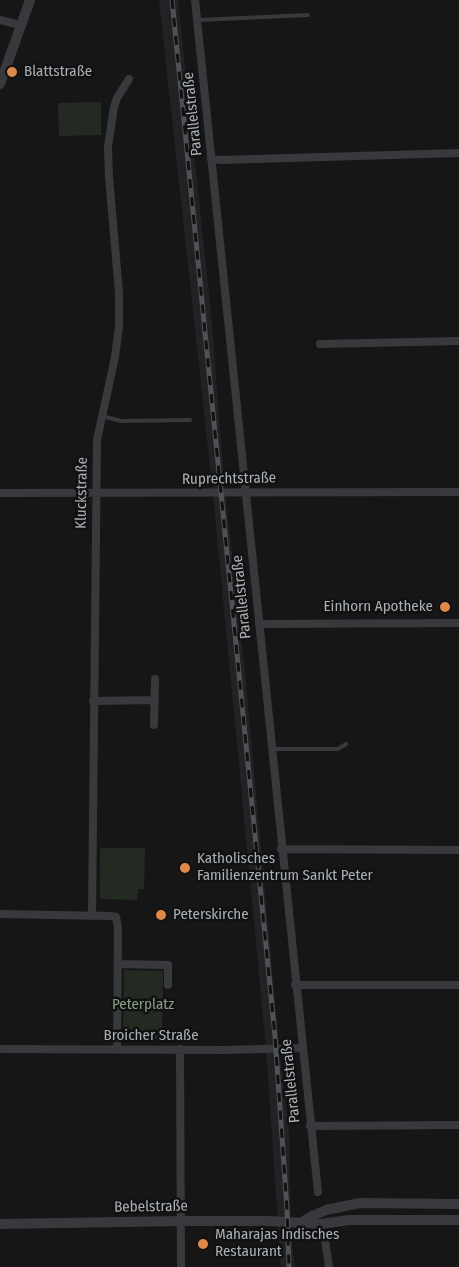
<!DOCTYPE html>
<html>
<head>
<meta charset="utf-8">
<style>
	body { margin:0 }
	canvas { display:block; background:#161617 }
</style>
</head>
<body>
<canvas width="459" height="1267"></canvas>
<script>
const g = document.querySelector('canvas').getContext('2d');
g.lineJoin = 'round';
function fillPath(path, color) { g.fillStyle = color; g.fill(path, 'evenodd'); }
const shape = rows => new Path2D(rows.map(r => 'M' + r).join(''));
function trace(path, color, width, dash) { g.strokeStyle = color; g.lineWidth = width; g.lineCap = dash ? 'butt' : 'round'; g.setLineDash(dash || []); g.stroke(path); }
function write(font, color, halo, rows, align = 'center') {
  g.font = font + ' "Fira Sans Condensed",sans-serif'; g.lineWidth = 5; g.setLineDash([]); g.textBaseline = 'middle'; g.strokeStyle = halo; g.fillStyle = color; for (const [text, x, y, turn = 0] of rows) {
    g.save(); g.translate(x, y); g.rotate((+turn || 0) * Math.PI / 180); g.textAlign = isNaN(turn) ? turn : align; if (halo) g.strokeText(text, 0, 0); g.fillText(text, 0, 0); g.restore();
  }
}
const built = shape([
	[159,0,178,0,212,323,224,482,245,672,280,1058,289,1128,291,1235,295,1267,281,1267,266,1048,252,900,212,484]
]);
const green = shape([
	[101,102,101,135,59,136,58,103],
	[100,848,145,848,144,889,138,889,137,900,100,899],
	[124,970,163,971,162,1039,123,1039]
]);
const service = shape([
	[198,20,308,15],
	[102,416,121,421,190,420],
	[272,749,338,749,346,744]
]);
const minor = shape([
	[195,0,318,1192],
	[0,20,20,25],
	[211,159,221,160,459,153],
	[320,344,459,341],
	[0,493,459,492],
	[259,624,459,623],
	[93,701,155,700],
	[154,725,155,679],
	[281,849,459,850],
	[0,914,110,916,116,917,118,927,117,1049],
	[92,916,97,440,115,357,119,326,119,293,109,176,108,146,114,107,117,98,129,79],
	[118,964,168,965,168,985],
	[295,985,459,985],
	[0,1049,223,1050,302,1048],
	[180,1049,181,1267],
	[310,1126,459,1125],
	[325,1240,329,1267]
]);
const tertiary = shape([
	[0,84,30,0],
	[302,1222,312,1216,326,1210,360,1203,459,1204],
	[0,1224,182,1221,268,1221,321,1224,349,1220,459,1220]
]);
const rail = shape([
	[172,0,275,1036,287,1209,289,1267]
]);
const markers = [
	[12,72,6,"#de8947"],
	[445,607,6,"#de8947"],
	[185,868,6,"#de8947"],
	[161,915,6,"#de8947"],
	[203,1244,6,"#de8947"]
];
const poiNames = [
	["Blattstraße",24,72],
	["Einhorn Apotheke",433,607,"right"],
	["Katholisches",197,859],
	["Familienzentrum Sankt Peter",197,876],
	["Peterskirche",173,915],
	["Maharajas Indisches",215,1235],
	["Restaurant",215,1252]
];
const streetNames = [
	["Parallelstraße",193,114,-96],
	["Ruprechtstraße",229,479,-1],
	["Kluckstraße",82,493,-89],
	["Parallelstraße",242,597,-96],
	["Broicher Straße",151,1036],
	["Parallelstraße",291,1081,-96],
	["Bebelstraße",151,1207,-1]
];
const parkNames = [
	["Peterplatz",143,1005]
];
fillPath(built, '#222224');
fillPath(green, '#232a22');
trace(service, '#37393c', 4);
trace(minor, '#37393c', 8);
trace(tertiary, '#37393c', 10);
trace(rail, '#4e5155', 5);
trace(rail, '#111112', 3, [9]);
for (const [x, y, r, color] of markers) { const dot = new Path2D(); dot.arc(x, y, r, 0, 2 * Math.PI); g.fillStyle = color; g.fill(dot); trace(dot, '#111112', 2); }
write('15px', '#a9b0b6', '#111112', poiNames, 'left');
write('15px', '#a9b0b6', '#111112', streetNames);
write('15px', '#879f82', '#111112', parkNames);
</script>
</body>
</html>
